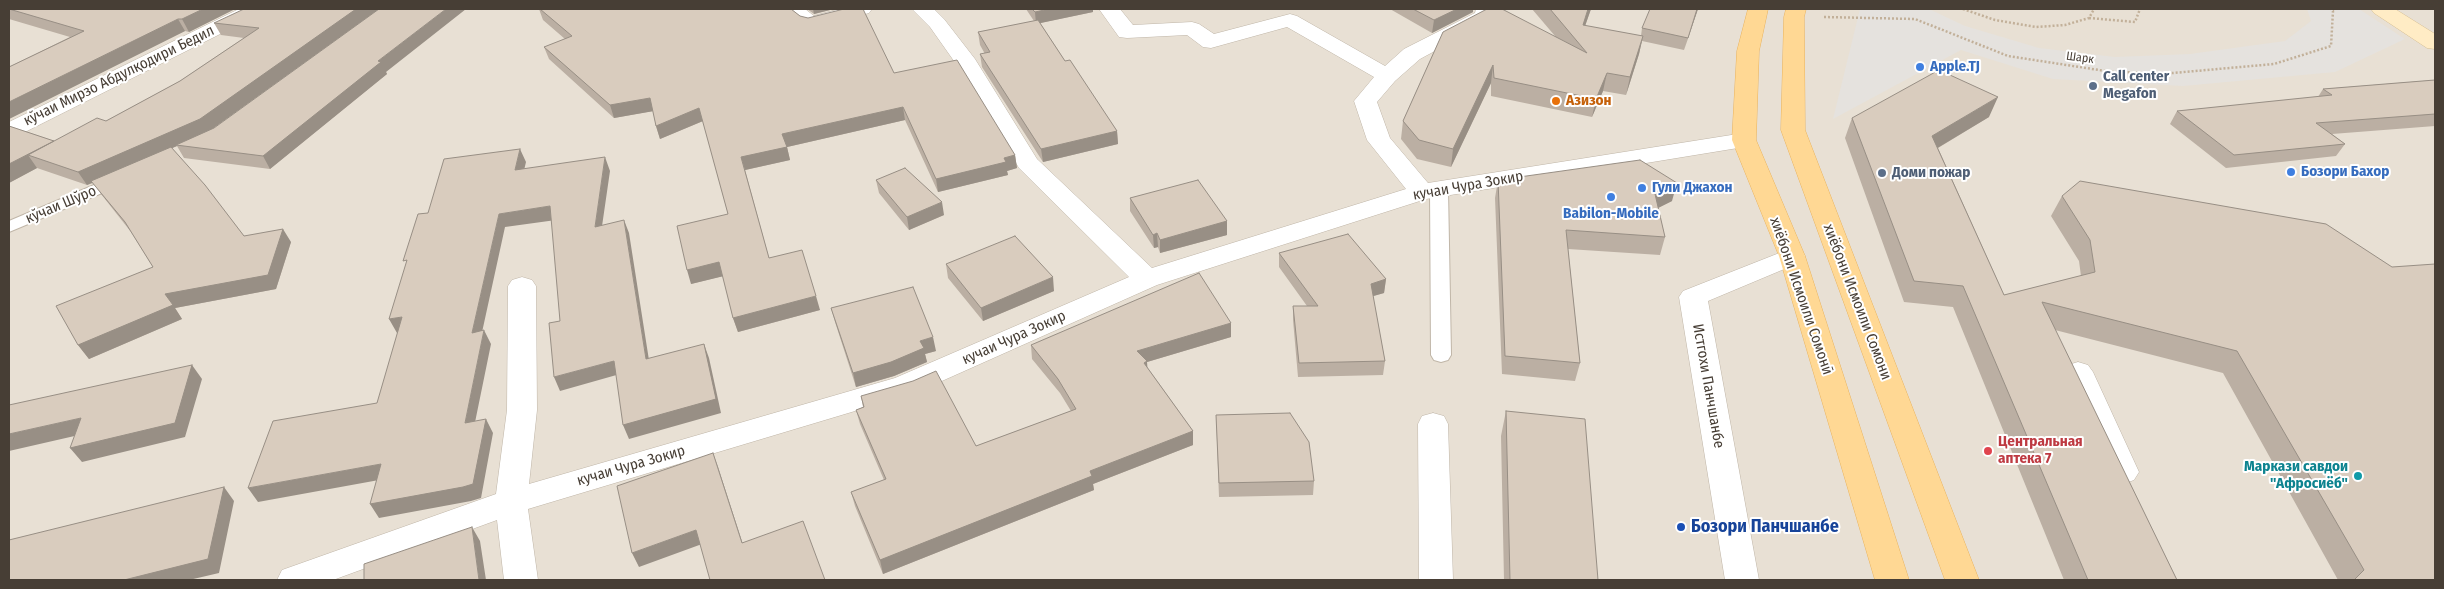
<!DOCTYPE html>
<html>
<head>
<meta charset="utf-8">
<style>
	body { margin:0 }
	#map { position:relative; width:2444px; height:589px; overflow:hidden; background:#f4efe6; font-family:"Fira Sans Condensed",sans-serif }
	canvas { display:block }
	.frame { position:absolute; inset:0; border:10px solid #473e35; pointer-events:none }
</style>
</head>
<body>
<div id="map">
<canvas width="2444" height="589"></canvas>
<div class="frame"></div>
</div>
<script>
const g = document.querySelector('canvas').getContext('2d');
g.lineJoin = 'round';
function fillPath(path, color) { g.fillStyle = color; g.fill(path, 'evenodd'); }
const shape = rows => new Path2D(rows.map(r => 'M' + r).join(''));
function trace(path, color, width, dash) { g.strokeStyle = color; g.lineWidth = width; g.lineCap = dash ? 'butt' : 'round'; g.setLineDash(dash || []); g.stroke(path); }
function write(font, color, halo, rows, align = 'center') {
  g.font = font + ' "Fira Sans Condensed",sans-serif'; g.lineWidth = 4; g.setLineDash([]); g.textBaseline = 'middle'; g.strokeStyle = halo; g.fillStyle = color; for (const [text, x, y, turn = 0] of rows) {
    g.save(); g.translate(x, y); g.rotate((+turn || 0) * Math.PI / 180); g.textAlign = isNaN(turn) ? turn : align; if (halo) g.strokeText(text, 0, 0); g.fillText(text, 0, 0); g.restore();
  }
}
const residential = shape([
	[9,9,2435,9,2435,580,9,580]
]);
const parking = shape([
	[1860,9,1929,9,1965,26,2039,48,2115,57,2190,54,2285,41,2311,21,2307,9,2359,9,2405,39,2335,72,2183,86,2053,79,1961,50,1833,119]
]);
const path = shape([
	[1963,9,1995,20,2036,27,2065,25,2089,18,2094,9],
	[1824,17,1915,19,2008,56,2112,72,2173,73,2274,64,2331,46,2333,11,2331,9],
	[2089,18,2135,22,2140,9]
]);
const lane = shape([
	[120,174,126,175,128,179,126,183,9,232,9,221,120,174],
	[1439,184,1445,185,1448,189,1451,355,1448,360,1441,362,1434,360,1431,355,1430,189,1433,185,1439,184]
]);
const street = shape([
	[239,9,265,9,262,13,17,136,9,138,9,122,239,9],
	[782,9,805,9,814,16,840,9,872,9,869,13,811,29,804,27,782,9],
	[912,9,934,9,944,19,975,59,1037,159,1152,268,1406,189,1367,140,1354,101,1374,77,1287,27,1211,48,1203,47,1187,35,1127,38,1119,37,1099,9,1120,9,1133,25,1192,22,1199,24,1214,34,1290,14,1297,16,1385,66,1404,49,1475,13,1476,9,1496,9,1492,20,1420,59,1395,81,1377,102,1390,138,1428,183,1744,133,1752,135,1756,140,1752,145,1744,147,1426,199,1157,285,915,393,528,509,538,580,504,580,497,520,333,580,277,580,282,570,496,494,507,410,508,286,512,280,522,277,532,280,536,286,537,410,529,484,895,378,1129,277,1019,168,954,61,930,27,912,9],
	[1792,248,1801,250,1805,256,1801,262,1708,301,1759,580,1725,580,1679,297,1683,291,1792,248],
	[2078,362,2088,365,2093,372,2139,472,2134,480,2123,484,2112,480,2107,472,2063,372,2068,365,2078,362],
	[1433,413,1444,416,1448,424,1453,580,1419,580,1418,424,1422,416,1433,413]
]);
const secondary = shape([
	[2371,9,2395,9,2435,34,2435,49,2427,48,2374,13,2371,9]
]);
const primary = shape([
	[1748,9,1768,9,1759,51,1756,140,1805,256,1909,580,1875,580,1779,256,1732,140,1737,51,1748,9],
	[1786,9,1806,9,1804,17,1805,130,1979,580,1945,580,1781,130,1784,17,1786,9]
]);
const wall = shape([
	[9,9,235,9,189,32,185,31,9,119,9,67,70,37,9,19],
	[379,9,212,129,386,72,387,74,270,169,184,158,177,146,172,148,244,236,291,242,276,289,175,308,182,319,89,359,78,345,153,267,131,232,101,194,93,183,87,185,37,168,9,183,9,126,54,141,106,121,180,81,244,38,221,35,214,23],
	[539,9,791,9,800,16,894,73,1015,155,1017,168,1007,171,1008,175,938,192,905,120,787,147,790,160,745,170,769,258,820,310,738,332,733,318,723,276,691,284,728,214,703,121,660,139,656,126,653,111,614,118,549,59,544,47,565,39,543,20],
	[807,9,834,9,814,14],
	[1026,9,1093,9,1093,12,1040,23,1065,61,1117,131,1118,144,1043,162,982,67,980,54,985,54,980,45,978,32,1034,21],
	[1390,9,1473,9,1473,12,1432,33],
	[1532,9,1591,9,1585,26,1641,36,1642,28,1698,9,1684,50,1642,41,1639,54,1626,95,1603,91,1592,117,1491,96,1491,83,1451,167,1417,159,1401,139,1403,121,1443,32,1555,36],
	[2435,80,2435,126,2332,134,2345,144,2336,156,2226,168,2170,124,2177,111,2318,97,2323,89],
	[1989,117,1938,148,2004,295,2081,276,2079,261,2051,216,2062,196,2326,224,2435,580,2338,580,2223,373,2055,330,2177,580,2064,580,1953,307,1904,302,1845,138,1852,118],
	[876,180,944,215,909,230,879,193],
	[1498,180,1672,201,1658,208,1665,237,1660,255,1568,249,1580,363,1575,381,1502,374,1495,198],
	[1130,198,1227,221,1227,235,1160,253,1158,247,1154,248,1130,211],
	[1279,253,1386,279,1384,293,1373,296,1385,361,1383,375,1298,377,1293,320,1293,306,1307,306,1279,267],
	[946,264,1054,291,983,321,948,278],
	[831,308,936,351,925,354,927,362,894,376,856,387,835,322],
	[1231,323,1231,337,1147,362,1147,367,1193,431,1193,445,1093,484,1094,490,883,574,855,506,851,492,884,480,860,424,856,410,863,407,861,396,976,446,1071,411,1060,393,1032,359,1031,345],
	[1506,411,1598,580,1504,580,1501,436],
	[1216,415,1314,481,1313,495,1219,497]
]);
const shadedWall = shape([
	[203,9,235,9,189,32,182,19],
	[356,9,379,9,208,132,176,145,177,146,87,185,78,172],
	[446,9,466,9,386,72,387,74,270,169,263,156,378,61],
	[813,9,834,9,814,14],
	[1049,9,1093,9,1093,12,1036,24,1035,12],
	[1457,9,1473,9,1473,12,1432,33,1434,20],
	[1588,9,1591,9,1579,43,1583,25],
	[1697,9,1698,9,1684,50,1688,38],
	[178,19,185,31,9,119,9,102],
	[1643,36,1639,54,1626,95,1630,77],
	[1493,65,1491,83,1451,167,1453,149],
	[1607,73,1603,91,1592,117,1596,99],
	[1998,97,1989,117,1924,156,1932,136],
	[650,98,654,111,614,118,610,105],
	[903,107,905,120,787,147,790,160,745,170,741,157,782,134],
	[699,108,703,121,660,139,656,126],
	[1117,131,1118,144,1043,162,1041,149],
	[54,141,63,154,28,155,37,168,9,183,9,164],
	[520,149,526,162,521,183,515,170],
	[1015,155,1017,168,1007,171,1008,175,938,192,936,179],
	[605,157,610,171,600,240,595,227],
	[1677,183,1672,201,1650,212,1655,194],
	[942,202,944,215,909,230,907,217],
	[550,206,556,220,505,227,479,346,472,333,499,214],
	[624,220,629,233,651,373,646,359],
	[1227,221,1227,235,1160,253,1160,240],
	[283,229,291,242,276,289,175,308,182,319,89,359,78,345,165,294],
	[1157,233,1158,247,1154,248,1153,235],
	[719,262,724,276,691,284,687,270],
	[1053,277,1054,291,983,321,981,308],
	[1386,279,1384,293,1370,297,1371,284],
	[816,296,820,310,738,332,733,318],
	[402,317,410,330,397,333,389,319],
	[1231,323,1231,337,1147,362,1148,375,1137,351],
	[484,330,491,344,472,437,465,423],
	[933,337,936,351,925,354,927,362,894,376,856,387,853,373,920,341],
	[704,344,709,358,721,413,629,439,623,425],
	[614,361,620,374,560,391,554,377],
	[192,365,202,379,185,437,82,462,70,448],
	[81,418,92,432,9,451,9,434],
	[486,419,493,433,481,498,471,501,379,518,370,504],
	[1193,431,1193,445,1093,484,1094,490,883,574,880,560,1090,471],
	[713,453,718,467,747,557,742,543],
	[381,464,390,478,258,502,248,488],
	[224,487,234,501,219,573,189,580,124,580],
	[472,527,480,541,486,580,479,580],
	[696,530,702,544,639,567,632,553]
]);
const building = shape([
	[9,9,203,9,182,19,178,19,9,102,9,67,84,31,9,9],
	[244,9,356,9,200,119,78,172,28,155,97,118,106,121,180,81,259,28,214,23,244,9],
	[379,9,446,9,378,61,381,62,263,156,176,145,214,128,379,9],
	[540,9,791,9,800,16,808,18,844,9,863,9,894,73,957,60,1015,155,1004,158,1006,162,936,179,903,107,782,134,787,147,741,157,769,258,802,250,816,296,733,318,719,262,687,270,677,226,728,214,699,108,656,126,650,98,610,105,544,47,572,36,540,9],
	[1032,9,1049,9,1035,12,1032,9],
	[1413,9,1457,9,1434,20,1413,9],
	[1487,9,1502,9,1587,53,1550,9,1588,9,1583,25,1643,36,1630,77,1607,73,1596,99,1494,78,1493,65,1453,149,1419,140,1403,121,1443,32,1487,9],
	[1650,9,1697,9,1688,38,1642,28,1650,9],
	[1038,20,1065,61,1070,60,1117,131,1041,149,980,54,990,52,978,32,1038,20],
	[1939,70,1998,97,1932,136,2004,295,2095,272,2090,240,2062,196,2080,181,2326,224,2392,267,2435,264,2435,580,2354,580,2364,570,2237,351,2042,302,2177,580,2088,580,1963,286,1914,281,1852,118,1939,70],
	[2435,80,2435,114,2316,123,2345,144,2234,155,2177,111,2332,95,2323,89,2435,80],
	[9,126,54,141,9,164,9,126],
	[171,147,205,185,244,236,283,229,268,275,165,294,173,305,78,345,56,306,153,267,125,222,91,181,171,147],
	[520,149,515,170,605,157,595,227,624,220,646,359,704,344,716,399,623,425,614,361,554,377,549,323,560,321,550,206,499,214,472,333,484,330,465,423,486,419,473,484,463,487,370,504,381,464,248,488,273,421,377,403,402,317,389,319,407,260,403,261,418,214,428,213,444,159,520,149],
	[1640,160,1677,183,1655,194,1665,237,1566,230,1580,363,1505,356,1498,180,1640,160],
	[905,168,942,202,907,217,876,180,905,168],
	[1198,180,1227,221,1160,240,1157,233,1153,235,1130,198,1198,180],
	[1348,234,1386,279,1371,284,1385,361,1299,363,1293,306,1318,306,1279,253,1348,234],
	[1015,236,1053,277,981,308,946,264,1015,236],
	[1199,273,1231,323,1137,351,1147,361,1144,363,1193,431,1090,471,1092,476,880,560,851,492,886,479,856,410,864,407,861,396,913,381,936,371,976,446,1076,409,1058,379,1031,345,1199,273],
	[913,287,933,337,920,341,924,348,891,362,853,373,831,308,913,287],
	[192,365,175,423,70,448,81,418,9,434,9,405,192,365],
	[1506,411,1585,419,1598,580,1510,580,1506,411],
	[1290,413,1309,442,1314,481,1219,483,1216,415,1290,413],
	[713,453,742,543,803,521,825,580,710,580,696,530,632,553,617,486,713,453],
	[224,487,208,559,124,580,9,580,9,540,224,487],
	[472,527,479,580,364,580,364,564,472,527]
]);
const markers = [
	[1920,67,5,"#3f7fe0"],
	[2093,86,5,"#5c6f8a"],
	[1556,101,5,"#e8710a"],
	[2291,172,5,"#3f7fe0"],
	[1882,173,5,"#5c6f8a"],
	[1642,188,5,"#3f7fe0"],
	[1611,197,5,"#3f7fe0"],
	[1988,451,5,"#e0444e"],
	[2358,476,5,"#0f9aa8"],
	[1681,527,5,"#1a4fb4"]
];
const farStreetnames = [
	["Шарк",2080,58,8]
];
const shopNames = [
	["Apple.TJ",1930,67],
	["Бозори Бахор",2301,172],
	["Гули Джахон",1652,188],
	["Babilon-Mobile",1611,214,"center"]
];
const streetNames = [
	["кўчаи Мирзо Абдулқодири Бедил",119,76,-26],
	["кучаи Чура Зокир",1468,186,-10],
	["кўчаи Шўро",61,205,-23],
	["хиёбони Исмоили Сомонӣ",1801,296,71],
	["хиёбони Исмоили Сомони",1857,302,69],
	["кучаи Чура Зокир",1014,338,-24],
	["Истгохи Панчшанбе",1708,386,80],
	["кучаи Чура Зокир",631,466,-16]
];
const serviceNames = [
	["Call center",2103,77],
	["Megafon",2103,94],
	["Доми пожар",1892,173]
];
const foodNames = [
	["Азизон",1566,101]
];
const healthNames = [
	["Центральная",1998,442],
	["аптека 7",1998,459]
];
const cultureNames = [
	["Маркази савдои",2348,467],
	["\"Афросиёб\"",2348,484]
];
const nearTransitnames = [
	["Бозори Панчшанбе",1691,527]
];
fillPath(residential, '#e8e0d4');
fillPath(parking, '#e5e2de');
trace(lane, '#c0b6a8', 2);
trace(street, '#c0b6a8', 1);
trace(secondary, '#d6bf94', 1);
trace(primary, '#eab45f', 1);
trace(path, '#c2b099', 2.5, [2, 2]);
fillPath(lane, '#fff');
fillPath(street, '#fff');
fillPath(secondary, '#ffecc5');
fillPath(primary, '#ffd894');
fillPath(wall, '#bbafa3');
fillPath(shadedWall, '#988f85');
fillPath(building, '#d9ccbe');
trace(building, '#988f85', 1);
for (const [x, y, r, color] of markers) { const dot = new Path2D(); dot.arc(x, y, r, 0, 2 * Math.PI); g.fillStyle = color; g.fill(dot); trace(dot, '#fff', 2); }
write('12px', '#473e35', '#fff', farStreetnames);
write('bold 15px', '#366cbe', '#fff', shopNames, 'left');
write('15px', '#473e35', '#fff', streetNames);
write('bold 15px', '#4e5e75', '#fff', serviceNames, 'left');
write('bold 15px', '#c56008', '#fff', foodNames, 'left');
write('bold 15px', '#be3a42', '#fff', healthNames, 'left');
write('bold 15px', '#0d838f', '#fff', cultureNames, 'right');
write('bold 18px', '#164399', '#fff', nearTransitnames, 'left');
</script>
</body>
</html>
